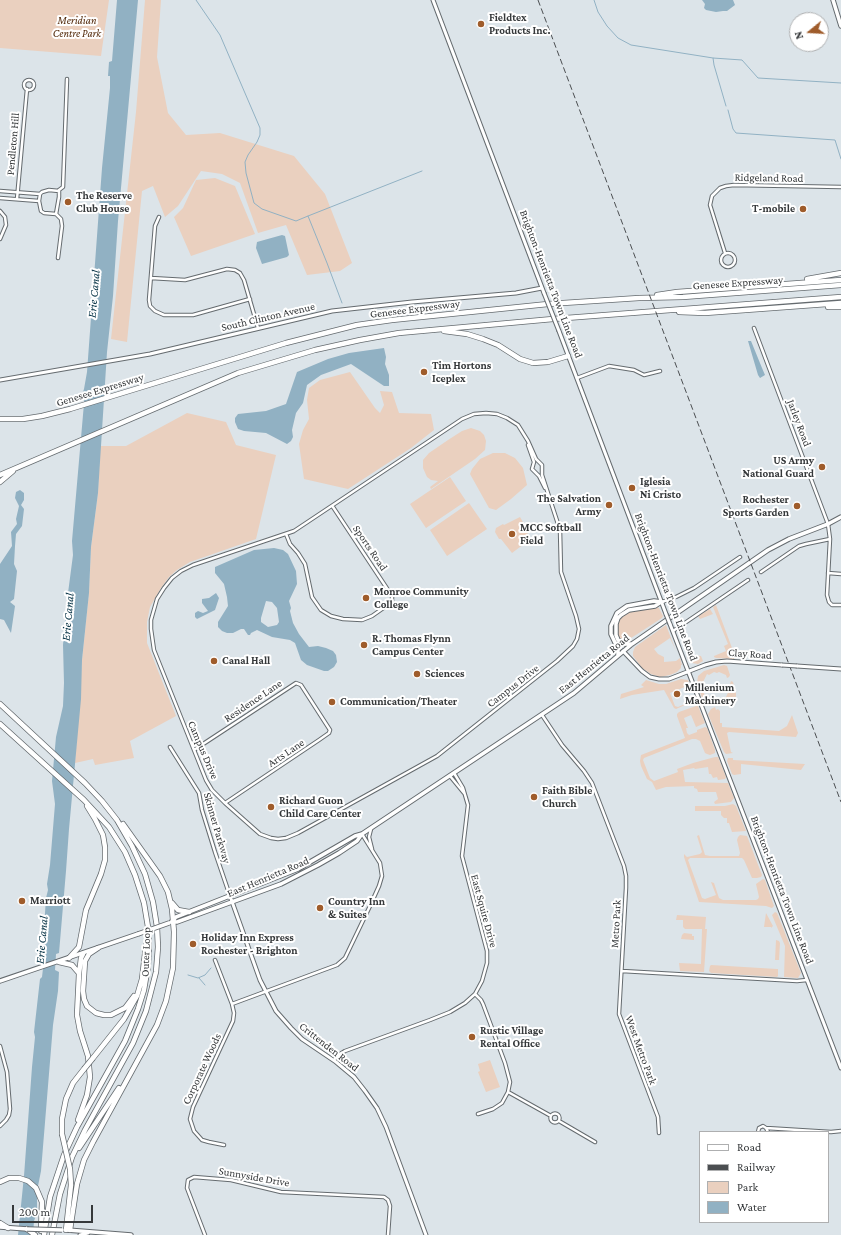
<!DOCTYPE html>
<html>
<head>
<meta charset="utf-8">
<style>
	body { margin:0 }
	#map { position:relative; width:841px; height:1235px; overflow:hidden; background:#dce4e9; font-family:"Crimson Pro",serif }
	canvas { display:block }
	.legend { position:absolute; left:699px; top:1131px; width:130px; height:92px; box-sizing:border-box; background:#fff; border:1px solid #aeafb0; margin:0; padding:5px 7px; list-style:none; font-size:12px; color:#35383a }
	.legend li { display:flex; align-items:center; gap:8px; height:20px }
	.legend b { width:20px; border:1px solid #aeafb0 }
	.north { position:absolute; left:789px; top:12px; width:40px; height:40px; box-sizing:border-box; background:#fff; border:1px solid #aeafb0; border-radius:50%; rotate:252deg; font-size:11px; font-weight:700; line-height:16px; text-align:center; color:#35383a }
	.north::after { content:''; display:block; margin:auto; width:14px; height:18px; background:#9f5c2b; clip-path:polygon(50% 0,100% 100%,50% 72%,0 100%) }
	.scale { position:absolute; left:12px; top:1205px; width:81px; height:18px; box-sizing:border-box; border:2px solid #35383a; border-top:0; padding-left:5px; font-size:12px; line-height:14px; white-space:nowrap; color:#35383a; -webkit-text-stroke:3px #fff; paint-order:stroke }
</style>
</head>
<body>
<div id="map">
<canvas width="841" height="1235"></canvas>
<ul class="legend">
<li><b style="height:5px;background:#fff"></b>Road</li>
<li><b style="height:5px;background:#4b4e51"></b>Railway</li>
<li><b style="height:11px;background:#ead0bf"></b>Park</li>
<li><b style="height:11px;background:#91b1c3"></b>Water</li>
</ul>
<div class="north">N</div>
<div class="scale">200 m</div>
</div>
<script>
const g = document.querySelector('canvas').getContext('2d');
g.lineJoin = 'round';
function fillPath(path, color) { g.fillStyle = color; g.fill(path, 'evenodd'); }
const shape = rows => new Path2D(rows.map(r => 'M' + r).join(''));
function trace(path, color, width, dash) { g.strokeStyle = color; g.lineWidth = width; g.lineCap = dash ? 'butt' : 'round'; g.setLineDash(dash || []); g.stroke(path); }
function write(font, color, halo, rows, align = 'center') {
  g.font = font + ' "Crimson Pro",serif'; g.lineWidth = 4; g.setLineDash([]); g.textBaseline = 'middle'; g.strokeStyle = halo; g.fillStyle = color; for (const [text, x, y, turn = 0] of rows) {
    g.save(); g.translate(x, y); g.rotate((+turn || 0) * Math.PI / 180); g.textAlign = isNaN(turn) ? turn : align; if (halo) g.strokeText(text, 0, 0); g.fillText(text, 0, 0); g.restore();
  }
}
const green = shape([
	[0,0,109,0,101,56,0,48],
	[145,0,161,0,157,57,168,113,186,135,220,133,294,156,325,194,352,263,340,271,307,275,286,225,258,233,240,183,222,174,201,171,178,206,165,217,153,186,142,191,127,342,111,339,136,112],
	[215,178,235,186,255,234,191,256,174,217,183,208,196,180],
	[350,372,375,408,380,413,384,405,380,391,392,392,399,413,431,414,434,430,411,448,348,489,304,479,299,444,303,430,309,419,307,400,309,388,320,380],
	[187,413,226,422,236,445,276,455,256,539,190,562,177,570,169,577,161,588,150,607,147,622,147,643,176,716,130,741,134,758,95,765,93,759,75,763,82,660,89,593,91,547,98,493,100,446,126,446],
	[471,428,480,431,484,435,486,441,485,450,475,459,431,489,430,487,438,481,431,480,427,477,423,468,423,460,429,453,448,440,462,431],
	[493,453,505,453,515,458,523,468,527,485,511,499,496,510,489,508,470,474,472,469,480,459],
	[450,477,466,501,426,528,410,504],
	[469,503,487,529,447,556,430,530],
	[520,517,527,529,528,536,524,544,512,553,501,539,499,539,495,532,496,528,503,524,504,525],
	[716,605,735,656,734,659,716,658,714,657,714,656,726,651,724,646,728,644,713,607],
	[657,607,659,608,663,616,662,618,628,640,622,640,618,636,617,626,620,618,627,612],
	[710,609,713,614,700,619,698,616],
	[666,625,676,651,670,638,654,649,658,654,664,657,664,662,676,661,680,658,682,665,681,665,681,668,677,672,670,675,660,677,651,674,642,668,633,656,633,652,635,647],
	[687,655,701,656,703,661,698,664,692,663,688,660],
	[724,665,727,666,730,675,729,677,727,678,726,675,719,672,717,673,714,672,709,675,707,674,701,686,703,687,703,691,706,698,711,703,711,705,708,706,704,704,697,683,698,676,704,671],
	[681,679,688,680,692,691,690,693,687,686,670,693,675,706,678,707,692,701,691,697,693,696,695,696,696,700,676,709,674,708,664,690,632,695,620,699,621,694,644,687,641,685,646,680,659,684,666,684],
	[731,681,733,682,736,693,730,693,736,693,736,702,734,703,734,700,724,700,723,702,714,704,714,701,726,697,731,686,730,684],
	[696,706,698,706,705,723,696,727,691,715,684,718,688,728,686,728,687,733,689,735,697,732,697,730,705,727,707,728,715,750,715,753,710,755,707,754,705,753,700,741,696,739,692,739,644,758,643,760,650,778,654,781,678,772,677,769,693,763,715,757,718,757,726,777,725,779,718,780,717,777,713,778,711,774,709,774,708,767,695,769,694,768,683,770,685,782,728,783,734,798,731,802,715,804,714,802,718,799,716,792,698,792,697,789,694,788,694,786,666,787,656,790,652,782,647,779,641,766,640,761,641,755,685,738,677,716,677,714,679,712],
	[715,707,716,710,718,709,720,711,720,723,722,723,722,727,779,731,787,726,792,715,798,733,796,737,729,732,727,733,731,752,733,753,726,754,724,752,708,714,711,709],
	[728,758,733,758,733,760,805,764,801,770,741,764,741,774,734,775,732,774,727,761],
	[733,804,736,806,746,831,732,832,729,823,727,823,727,818,724,818,721,815,721,811,695,811,695,806,725,806],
	[699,835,705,855,710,856,739,856,740,853,737,840,738,837,740,835,747,836,762,875,761,877,757,878,752,878,744,860,742,858,690,858,688,860,702,898,705,899,716,895,711,882,714,883,719,898,723,900,756,900,758,899,759,897,756,884,763,879,765,880,774,906,772,908,766,906,699,902,684,857,684,854,687,857,700,854,702,852,697,836],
	[775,912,777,913,801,973,798,978,784,977,785,946,772,915],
	[766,913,773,926,771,928,771,927,764,927],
	[677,915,706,917,705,929,707,929,704,972,680,971,679,963,701,964,702,929,685,929,683,927,683,920,676,920],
	[684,933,692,934,692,936,694,936,694,940,681,939,682,935],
	[776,940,779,941,780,943,779,960,775,960],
	[711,965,777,969,778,969,778,976,777,977,711,973,709,971,710,966],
	[490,1060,500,1087,486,1092,478,1072,480,1071,478,1064]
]);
const water = shape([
	[117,0,138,0,118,221,113,296,107,352,98,493,91,547,89,593,82,660,81,699,69,829,66,871,59,953,56,954,55,970,59,972,58,991,53,1025,41,1171,37,1191,37,1213,34,1221,33,1235,18,1235,24,1176,32,1067,35,1037,34,1032,40,979,42,977,44,960,42,958,46,898,48,890,47,884,50,865,55,804,52,781,56,737,63,706,64,683,63,645,65,620,68,618,68,593,73,555,72,541,85,392,83,392,84,389,87,372,102,168,110,88,110,76,108,76,109,62,112,61],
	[702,0,733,0,735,5,727,11,723,11,716,12,706,10,704,8,705,4],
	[282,235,285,236,289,255,287,257,262,264,256,248,257,242],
	[748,341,751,341,762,368,765,375,760,378,758,375],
	[384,348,386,357,385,364,389,375,389,386,384,386,351,364,321,375,307,385,303,403,296,413,292,430,293,437,291,441,287,444,266,433,244,431,238,429,235,422,235,418,238,414,266,411,286,404,297,372,328,359,349,353],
	[20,490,24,493,24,500,21,505,24,509,22,526,16,534,15,546,14,564,17,571,14,599,10,602,15,606,11,633,4,620,0,619,0,564,12,546,11,532,17,524,16,519,19,506,15,498,16,492],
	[274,548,283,550,288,554,296,571,297,584,289,601,291,608,290,611,293,623,299,634,309,647,318,646,326,648,333,651,336,655,337,662,334,667,328,671,324,671,307,665,301,660,295,643,290,640,272,637,257,630,251,633,250,635,248,635,244,629,241,629,233,633,227,633,222,631,218,627,218,622,228,606,227,597,224,584,215,573,215,567,254,550],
	[266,601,272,602,277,608,279,622,277,625,268,627,261,622,261,618],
	[216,593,219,598,215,610,197,619,195,617,195,613,198,611,203,613,208,611,202,603,202,599,209,598]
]);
const stream = shape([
	[196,0,220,35,260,128,260,135,257,142,248,155,245,162,246,173,254,203,262,209,296,221,308,216,327,263,342,303],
	[594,0,598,12,607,26,618,38,631,45,713,58],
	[726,106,714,65,713,58,742,60,758,78,841,83],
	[728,110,733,129,736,133,835,140,841,159],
	[308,216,422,171],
	[188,975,198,978,205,975,211,968],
	[199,978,205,985]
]);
const minor = shape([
	'24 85a5 5 0 1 1 10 0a5 5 0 1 1-10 0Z',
	[59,190,63,187,67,79],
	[0,191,40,194,42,192,49,190,59,191,59,197,56,214,44,213,41,211,39,201,40,194],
	[0,198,39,201],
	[17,199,27,89],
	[0,211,5,217,6,225,0,239],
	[56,214,61,219,62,226,58,258],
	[159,217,155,226,149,300,150,306,155,311,164,315,193,315,250,299],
	'721 260a7 7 0 1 1 14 0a7 7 0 1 1-14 0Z',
	[725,253,710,205,712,196,720,188,726,186,734,185,841,187],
	[151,278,185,280,227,269,235,270,240,273,244,280,258,328],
	[754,328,828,524,830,539,827,595,829,602,832,605,841,605],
	[577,378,609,366,634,370,644,375,660,371],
	[486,413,497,414,507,418,518,425,528,441,536,459,542,465,542,475,560,530,561,572,576,616,579,629,577,639,573,646,557,661,437,756,298,833,286,838,278,839,271,838,260,834,225,803,212,790,206,780,154,650,151,629,151,620,157,599,164,588,172,578,181,571,193,565,294,531,462,419,474,414,486,413],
	[528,445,534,462,532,469,539,476,545,488],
	[286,534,290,544,298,553,305,564,312,597,321,610,331,616,343,619,362,620,372,616,392,602,392,596,333,507],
	[761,572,799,546,806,544,830,539],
	[828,573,841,574],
	[662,602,676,597,694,588,740,557],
	[673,631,748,580],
	[542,715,562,745,584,771,592,783,624,866,626,876,626,888,619,1014,658,1117,659,1133],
	[170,747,199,793,202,810,215,852,230,896],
	[194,750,296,683,301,685,330,730,329,733,319,740,225,803],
	[450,776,464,793],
	[371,829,369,837,372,849],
	[215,960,232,1004,234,1013,233,1021,193,1107,190,1119,194,1131,202,1140,209,1142,224,1145],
	[622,971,797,981,807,980],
	[475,994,481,1000,483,1004,505,1063,510,1082,508,1092,502,1103,493,1109,478,1114],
	[232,1004,337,965,345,958,370,906,379,886,382,876,380,863,362,834],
	[0,1046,7,1072,10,1109,9,1115,6,1120,0,1126],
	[334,1060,337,1056,345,1051,430,1020,450,1012,465,1003,475,994,482,981,487,963,487,951,462,856,468,805,463,788,454,773],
	[508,1092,551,1116],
	'550.5 1118a4.5 4.5 0 1 1 9 0a4.5 4.5 0 1 1-9 0Z',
	[559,1121,595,1142],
	[766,1128,831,1132,841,1131],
	[758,1132,759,1128,763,1126,766,1128,768,1132],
	[205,1235,187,1188,188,1180,194,1177,231,1180,281,1192,384,1197,388,1200,390,1206,388,1235]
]);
const tertiary = shape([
	[433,0,544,293],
	[559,331,666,614],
	[0,380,150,354,332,311,412,302,516,293,542,288],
	[670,624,841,1068],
	[623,651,642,671,650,677,659,679,669,679,705,665,716,662,727,661,782,665],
	[797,666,841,669],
	[230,896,260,980,276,1011,291,1028,302,1039,336,1062,354,1077,365,1091,377,1108,386,1127,426,1235],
	[80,1235,88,1233]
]);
const primary = shape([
	[833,0,841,26],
	[632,644,625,644,618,640,616,635,616,624,618,618,621,615,629,610,655,606,661,602],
	[618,655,618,649,611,634,611,626,617,613,627,606,654,601,662,602],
	[173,921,176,917,298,869,355,836,362,834,574,693,632,644,768,550,789,539,828,524,841,517],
	[171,922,177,922,281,884,318,865,339,853,357,841,362,834],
	[0,981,138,934],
	[0,1227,27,1229],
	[67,1230,131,1235]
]);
const motorway = shape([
	[807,279,841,273],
	[657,295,677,292,841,280],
	[828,307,841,307],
	[679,312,705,313,841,303],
	[444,331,467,334,483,339,498,345,520,359,533,363,548,362,568,356],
	[0,419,23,419,42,416,70,409,286,343,357,325,392,320,548,304,639,298,683,297,841,285],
	[0,475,238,373,315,350,360,340,399,333,553,319,841,297],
	[0,482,13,471],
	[0,704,85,783,102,801,117,820,132,846,145,874,153,902,157,927,158,947,156,972,146,1011,133,1043,85,1130,72,1157,60,1194,52,1235],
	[0,724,84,800,109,827,125,852,135,875,144,903,148,927,149,946,148,966,144,990,138,1009,125,1041,77,1127,64,1155,50,1197,44,1235],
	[172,903,178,910,189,912],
	[98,948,89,954,85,961,83,991,84,999,87,1006,96,1013,104,1015,111,1015,125,1008,134,996],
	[69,958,79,947,86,910,101,874,105,860,105,847,103,835,95,819,87,806],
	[59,962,72,965,78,972],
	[93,1058,124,1019,137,996,142,979,146,945],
	[78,1120,87,1095,90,1077,88,1056,80,1031,77,1015,79,974,81,958,83,954],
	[62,1134,62,1119,66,1099,73,1083,84,1069],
	[79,1148,119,1088],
	[0,1182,9,1178,19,1178,28,1181,36,1188,42,1202,41,1231],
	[0,1223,8,1228],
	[27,1229,35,1235],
	[66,1230,71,1185],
	[70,1230,77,1184,84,1160,93,1142,157,1025,166,1001,173,968,174,932,172,909,168,892,160,876,123,824]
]);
const rail = shape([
	[538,0,841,802]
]);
const tertiaryBridge = shape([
	[544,293,559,331],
	[666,614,670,624],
	[782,665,797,666]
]);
const primaryBridge = shape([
	[138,934,169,923],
	[27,1229,62,1230]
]);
const motorwayBridge = shape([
	[84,1069,93,1058],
	[62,1134,70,1169,71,1185]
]);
const markers = [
	[481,24,4,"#9f5c2b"],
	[68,202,4,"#9f5c2b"],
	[803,209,4,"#9f5c2b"],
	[424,372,4,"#9f5c2b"],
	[822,467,4,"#9f5c2b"],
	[632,488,4,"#9f5c2b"],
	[609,505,4,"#9f5c2b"],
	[797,506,4,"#9f5c2b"],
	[512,534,4,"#9f5c2b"],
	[366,598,4,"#9f5c2b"],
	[364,645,4,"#9f5c2b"],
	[214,661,4,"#9f5c2b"],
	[417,674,4,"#9f5c2b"],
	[677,694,4,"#9f5c2b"],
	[332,702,4,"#9f5c2b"],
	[534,797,4,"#9f5c2b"],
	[271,807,4,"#9f5c2b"],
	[22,901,4,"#9f5c2b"],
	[320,908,4,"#9f5c2b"],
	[193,944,4,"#9f5c2b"],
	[472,1037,4,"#9f5c2b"]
];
const poiNames = [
	["Fieldtex",489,18],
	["Products Inc.",489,31],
	["The Reserve",76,196],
	["Club House",76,209],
	["T-mobile",795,209,"right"],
	["Tim Hortons",432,366],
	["Iceplex",432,379],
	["US Army",814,461,"right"],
	["National Guard",814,474,"right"],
	["Iglesia",640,482],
	["Ni Cristo",640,495],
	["The Salvation",601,499,"right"],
	["Army",601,512,"right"],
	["Rochester",789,500,"right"],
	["Sports Garden",789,513,"right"],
	["MCC Softball",520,528],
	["Field",520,541],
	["Monroe Community",374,592],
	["College",374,605],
	["R. Thomas Flynn",372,639],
	["Campus Center",372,652],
	["Canal Hall",222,661],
	["Sciences",425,674],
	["Millenium",685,688],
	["Machinery",685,701],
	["Communication/Theater",340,702],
	["Faith Bible",542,791],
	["Church",542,804],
	["Richard Guon",279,801],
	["Child Care Center",279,814],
	["Marriott",30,901],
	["Country Inn",328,902],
	["& Suites",328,915],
	["Holiday Inn Express",201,938],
	["Rochester - Brighton",201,951],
	["Rustic Village",480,1031],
	["Rental Office",480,1044]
];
const parkNames = [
	["Meridian",77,21],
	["Centre Park",77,34]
];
const streetNames = [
	["Pendleton Hill",13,144,-85],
	["Ridgeland Road",769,178,1],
	["Genesee Expressway",738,283,-4],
	["Brighton-Henrietta Town Line Road",551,284,69],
	["Genesee Expressway",415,309,-7],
	["South Clinton Avenue",268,317,-13],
	["Genesee Expressway",100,390,-17],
	["Jarley Road",799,423,69],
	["Sports Road",370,548,56],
	["Brighton-Henrietta Town Line Road",666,587,69],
	["Clay Road",750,654,4],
	["East Henrietta Road",594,664,-39],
	["Campus Drive",513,686,-38],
	["Residence Lane",253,701,-34],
	["Campus Drive",203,750,67],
	["Arts Lane",286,753,-34],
	["Skinner Parkway",217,828,74],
	["East Henrietta Road",268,877,-23],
	["Brighton-Henrietta Town Line Road",782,890,69],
	["East Squire Drive",484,911,75],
	["Metro Park",616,924,-87],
	["Outer Loop",146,952,-88],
	["Crittenden Road",329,1047,38],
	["West Metro Park",641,1050,70],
	["Corporate Woods",202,1069,-65],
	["Sunnyside Drive",254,1177,10]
];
const waterNames = [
	["Erie Canal",94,294,-85],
	["Erie Canal",68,617,-85],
	["Erie Canal",42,940,-85]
];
fillPath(green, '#ead0bf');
fillPath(water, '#91b1c3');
trace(stream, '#91b1c3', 1);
trace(minor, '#656b6f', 4.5);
trace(tertiary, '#656b6f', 5);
trace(primary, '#656b6f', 5.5);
trace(motorway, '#656b6f', 6);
trace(minor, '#fff', 2.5);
trace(tertiary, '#fff', 3);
trace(primary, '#fff', 3.5);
trace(motorway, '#fff', 4.5);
trace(rail, '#4b4e51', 1, [6, 3]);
trace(tertiaryBridge, '#656b6f', 5, []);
trace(primaryBridge, '#656b6f', 5.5, []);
trace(motorwayBridge, '#656b6f', 6, []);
trace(tertiaryBridge, '#fff', 3);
trace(primaryBridge, '#fff', 3.5);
trace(motorwayBridge, '#fff', 4.5);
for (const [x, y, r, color] of markers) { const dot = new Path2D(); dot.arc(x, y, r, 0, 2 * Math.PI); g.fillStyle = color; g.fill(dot); trace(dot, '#fff', 1.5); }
write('bold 11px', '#35383a', '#fff', poiNames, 'left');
write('italic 11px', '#52290a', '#fff', parkNames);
write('11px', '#35383a', '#fff', streetNames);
write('italic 12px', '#002e41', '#fff', waterNames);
</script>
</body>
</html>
